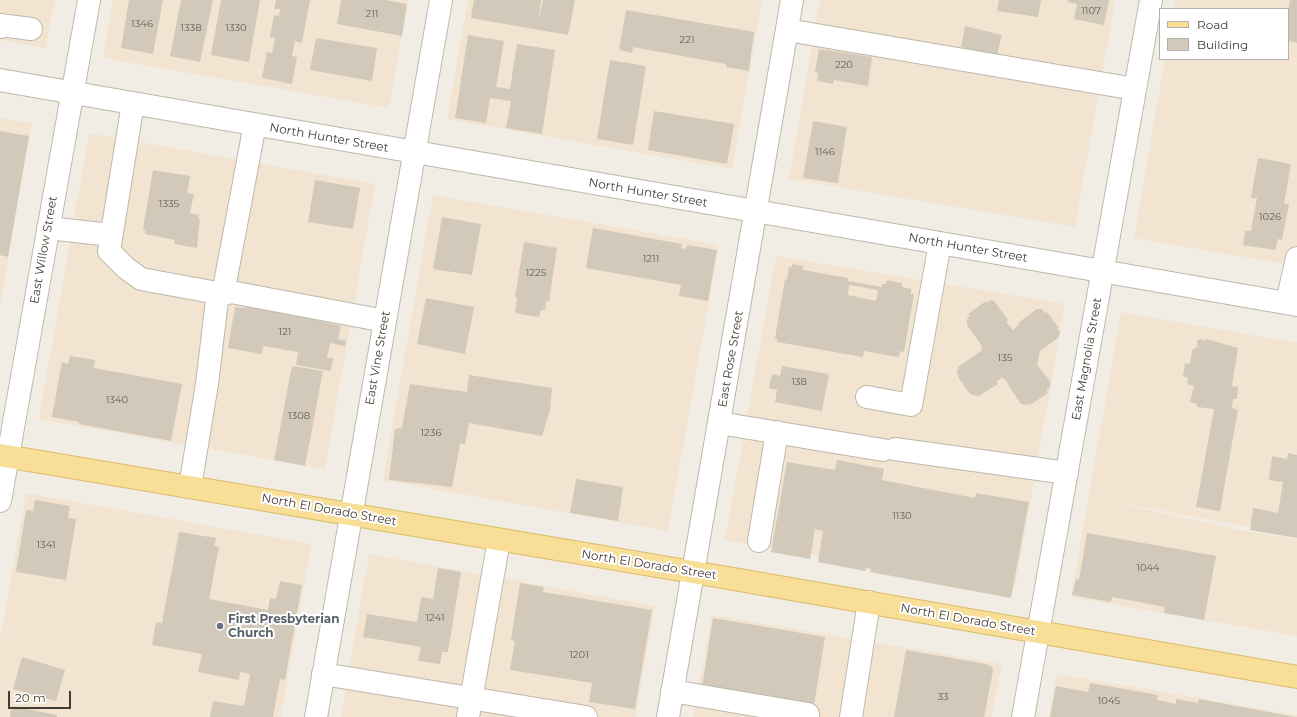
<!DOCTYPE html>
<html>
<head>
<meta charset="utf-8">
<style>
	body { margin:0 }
	#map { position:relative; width:1297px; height:717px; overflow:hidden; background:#f1ede4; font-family:Montserrat,sans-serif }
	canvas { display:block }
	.legend { position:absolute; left:1159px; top:8px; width:130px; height:52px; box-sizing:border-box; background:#fff; border:1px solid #b3b1ae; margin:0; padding:5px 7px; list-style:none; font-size:12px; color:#423d34 }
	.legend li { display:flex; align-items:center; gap:8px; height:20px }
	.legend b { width:20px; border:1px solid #b3b1ae }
	.scale { position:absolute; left:8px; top:691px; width:63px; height:18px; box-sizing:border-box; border:2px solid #423d34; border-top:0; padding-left:5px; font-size:12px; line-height:14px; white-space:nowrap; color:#423d34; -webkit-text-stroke:3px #fff; paint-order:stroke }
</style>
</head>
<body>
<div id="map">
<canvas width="1297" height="717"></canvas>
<ul class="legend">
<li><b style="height:5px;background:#f8de96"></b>Road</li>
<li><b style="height:11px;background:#d2c9ba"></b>Building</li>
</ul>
<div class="scale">20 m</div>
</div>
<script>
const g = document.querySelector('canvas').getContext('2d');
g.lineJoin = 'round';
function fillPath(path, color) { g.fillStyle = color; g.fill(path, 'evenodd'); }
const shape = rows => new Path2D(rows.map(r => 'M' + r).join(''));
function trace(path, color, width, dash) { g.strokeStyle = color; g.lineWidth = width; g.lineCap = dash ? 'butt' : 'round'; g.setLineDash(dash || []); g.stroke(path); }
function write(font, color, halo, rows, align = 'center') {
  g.font = font + ' Montserrat,sans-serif'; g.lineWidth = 4; g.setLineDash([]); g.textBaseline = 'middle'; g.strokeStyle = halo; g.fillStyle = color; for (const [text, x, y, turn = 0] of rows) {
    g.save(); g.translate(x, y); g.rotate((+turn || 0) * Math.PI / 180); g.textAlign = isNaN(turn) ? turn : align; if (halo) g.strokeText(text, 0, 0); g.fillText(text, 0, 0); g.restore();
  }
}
const commercial = shape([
	[0,0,55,0,46,48,0,40],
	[113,0,408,0,389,108,103,58],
	[468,0,762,0,732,169,447,119],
	[820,0,1115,0,1102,76,815,28],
	[1175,0,1297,0,1297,266,1134,238,1165,59,1288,59,1288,9,1174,9],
	[812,46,1098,95,1075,227,789,179],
	[0,118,32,123,0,307],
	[89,133,375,184,325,469,39,419],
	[433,195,719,245,668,531,383,480],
	[776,256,1065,304,1015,589,725,540],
	[1121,312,1297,343,1297,536,1105,500,1238,530,1297,539,1297,636,1071,597],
	[26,493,311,544,281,717,0,717,0,640],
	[369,554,655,606,635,717,341,717],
	[712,615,1002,664,992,717,693,717],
	[1057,674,1297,715,1297,717,1049,717]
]);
const building = shape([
	[129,0,163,0,153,54,121,48],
	[181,0,213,0,200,62,170,56],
	[221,0,260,0,249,62,211,55],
	[276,0,310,0,302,43,295,41,292,56,297,57,292,84,262,78,267,52,272,53,275,38,270,38,274,15,279,16,280,9,274,9],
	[341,0,385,0,407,4,402,36,337,24],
	[474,0,541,0,539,19,543,0,575,0,568,35,471,18],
	[999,0,1041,0,1038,17,997,11],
	[1068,0,1109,0,1104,25,1074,19,1077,4,1067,2],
	[1290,0,1297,0,1297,43,1288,41,1288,12],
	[626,10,754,32,749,71,726,67,726,64,633,47,632,53,619,50],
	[965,26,1002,35,997,55,961,47],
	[468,35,504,41,496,87,510,89,517,44,555,50,542,134,506,128,511,101,490,98,486,123,455,118],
	[316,38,377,48,372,81,310,70],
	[819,49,872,57,868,86,834,80,833,84,817,81,818,73,815,72],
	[610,60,646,66,633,145,597,139],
	[654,111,734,124,727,164,648,150],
	[813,121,847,127,838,183,803,178],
	[0,131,29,136,8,257,0,255],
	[1258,158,1291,164,1284,203,1289,204,1282,240,1278,239,1275,250,1243,245,1245,231,1251,231,1257,198,1251,198],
	[153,170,190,176,187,193,194,194,190,213,199,215,198,219,200,219,197,248,174,244,175,240,145,234,145,230,143,229],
	[315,180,360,188,353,229,308,222],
	[442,217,481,224,472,275,433,269],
	[593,228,682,244,681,248,686,249,687,245,717,250,708,301,679,296,681,285,586,268],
	[524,242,557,248,549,302,546,301,545,310,541,310,539,317,515,313,517,297,515,297],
	[792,264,803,266,803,270,848,278,848,281,882,287,882,284,886,284,887,280,902,283,902,287,911,289,911,294,914,294,904,352,900,351,899,357,864,351,863,357,777,342,777,339,775,338,785,279,787,280,789,267,792,267],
	[849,285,878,290,876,301,848,295],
	[426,298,474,307,465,354,417,344],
	[990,300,994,301,1008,320,1006,322,1013,330,1019,324,1018,323,1037,309,1042,309,1045,313,1047,312,1059,328,1057,329,1060,332,1058,338,1040,351,1037,365,1050,381,1050,388,1046,390,1048,393,1030,405,1029,403,1027,405,1021,404,1008,385,1009,384,1002,377,996,382,998,384,979,396,970,394,958,377,959,376,957,373,958,367,981,351,982,346,967,325,967,319,970,316,968,314,986,301,988,303],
	[246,304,319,318,319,321,341,326,338,339,346,341,345,346,330,343,327,358,333,358,331,371,296,365,298,352,263,346,262,354,228,348,235,307,246,308],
	[1202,339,1206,341,1206,339,1238,348,1232,386,1238,387,1237,399,1233,399,1232,408,1238,410,1220,511,1196,507,1214,409,1197,407,1197,404,1190,402,1194,386,1187,384,1188,378,1183,377,1185,363,1190,364,1192,350,1197,347,1197,340],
	[70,356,95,360,94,368,182,384,171,441,79,424,79,422,52,417,62,362,68,364],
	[292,366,323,371,305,466,274,460],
	[782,366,829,374,822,411,775,402,777,390,769,388,772,374,780,376],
	[469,375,552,388,550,410,542,436,469,423,465,444,460,444,452,487,389,480,395,429,402,428,410,384,467,392],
	[1288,453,1297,455,1297,538,1250,530,1253,508,1278,513,1283,482,1269,480,1272,456,1287,459],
	[837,460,884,469,882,480,975,498,976,493,1029,502,1011,598,870,572,871,569,866,568,865,571,818,562,823,531,815,529,810,559,771,552,787,462,835,470],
	[576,479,623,487,618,521,570,513],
	[35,500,70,506,68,518,76,519,66,580,16,572,26,510,33,511],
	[179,532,216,538,214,546,219,547,209,599,268,610,270,598,276,599,280,581,302,585,285,680,280,679,273,717,210,717,213,701,244,706,250,674,240,672,239,680,198,672,202,654,152,645,156,622,162,623],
	[1087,533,1216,556,1204,620,1164,613,1165,607,1112,597,1111,602,1072,595,1076,579,1079,580],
	[438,568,461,572,448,652,442,652,440,664,418,661,421,647,363,637,367,614,417,622,421,597,433,599],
	[520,583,544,587,543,592,652,610,635,709,589,702,592,683,510,670,515,641,511,640],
	[713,618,825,637,814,705,702,687],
	[906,650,986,664,992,667,993,671,984,717,894,717],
	[22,657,65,670,56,701,13,689],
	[1090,683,1158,695,1157,700,1176,704,1176,699,1198,703,1199,699,1295,717,1050,717,1056,686,1088,692],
	[12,706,57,715,57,717,10,717]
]);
const minor = shape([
	[0,27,0,25,31,29],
	[787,30,1135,89],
	[0,80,1297,305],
	[133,103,109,251,126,268,141,279,223,294,231,292,385,321],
	[48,228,111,235],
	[1287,303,1297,258],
	[867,397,911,405,940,243],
	[719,423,883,450],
	[895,449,1067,473],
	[190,487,207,384,217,300,223,294,255,124],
	[0,501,89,0],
	[759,541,777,432],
	[323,674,586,717],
	[672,691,808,714,808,717],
	[316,717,441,0],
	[468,717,499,540],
	[668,717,792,0],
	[851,717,869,602],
	[1023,717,1151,0]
]);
const major = shape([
	[0,455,722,577,1297,677]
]);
const markers = [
	[220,626,4,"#6b7280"]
];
const numberNames = [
	["1107",1091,11],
	["211",372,14],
	["1346",142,24],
	["1338",191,28],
	["1330",236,28],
	["221",687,40],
	["220",844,65],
	["1146",825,152],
	["1335",169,204],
	["1026",1270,217],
	["1211",651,259],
	["1225",536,273],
	["121",285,332],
	["135",1005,358],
	["138",799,382],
	["1340",117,400],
	["1308",299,416],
	["1236",431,433],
	["1130",902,516],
	["1341",46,545],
	["1044",1148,568],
	["1241",435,618],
	["1201",579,655],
	["33",943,697],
	["1045",1109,701]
];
const streetNames = [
	["North Hunter Street",329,138,10],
	["North Hunter Street",648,193,10],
	["North Hunter Street",968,248,10],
	["East Willow Street",44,250,-80],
	["East Vine Street",378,358,-80],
	["East Rose Street",731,359,-80],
	["East Magnolia Street",1087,359,-80],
	["North El Dorado Street",329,510,10],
	["North El Dorado Street",649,565,9],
	["North El Dorado Street",968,620,10]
];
const worshipNames = [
	["First Presbyterian",228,619],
	["Church",228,633]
];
fillPath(commercial, '#f2e4d0');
fillPath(building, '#d2c9ba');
trace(minor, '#beb8aa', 24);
trace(major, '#dbbb67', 24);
trace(minor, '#fff', 22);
trace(major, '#f8de96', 22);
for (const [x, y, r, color] of markers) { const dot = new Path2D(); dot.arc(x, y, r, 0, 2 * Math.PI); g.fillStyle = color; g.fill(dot); trace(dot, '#fff', 1.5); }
write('10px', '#666056', null, numberNames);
write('12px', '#423d34', '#fff', streetNames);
write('bold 12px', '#5b616d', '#fff', worshipNames, 'left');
</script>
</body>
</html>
